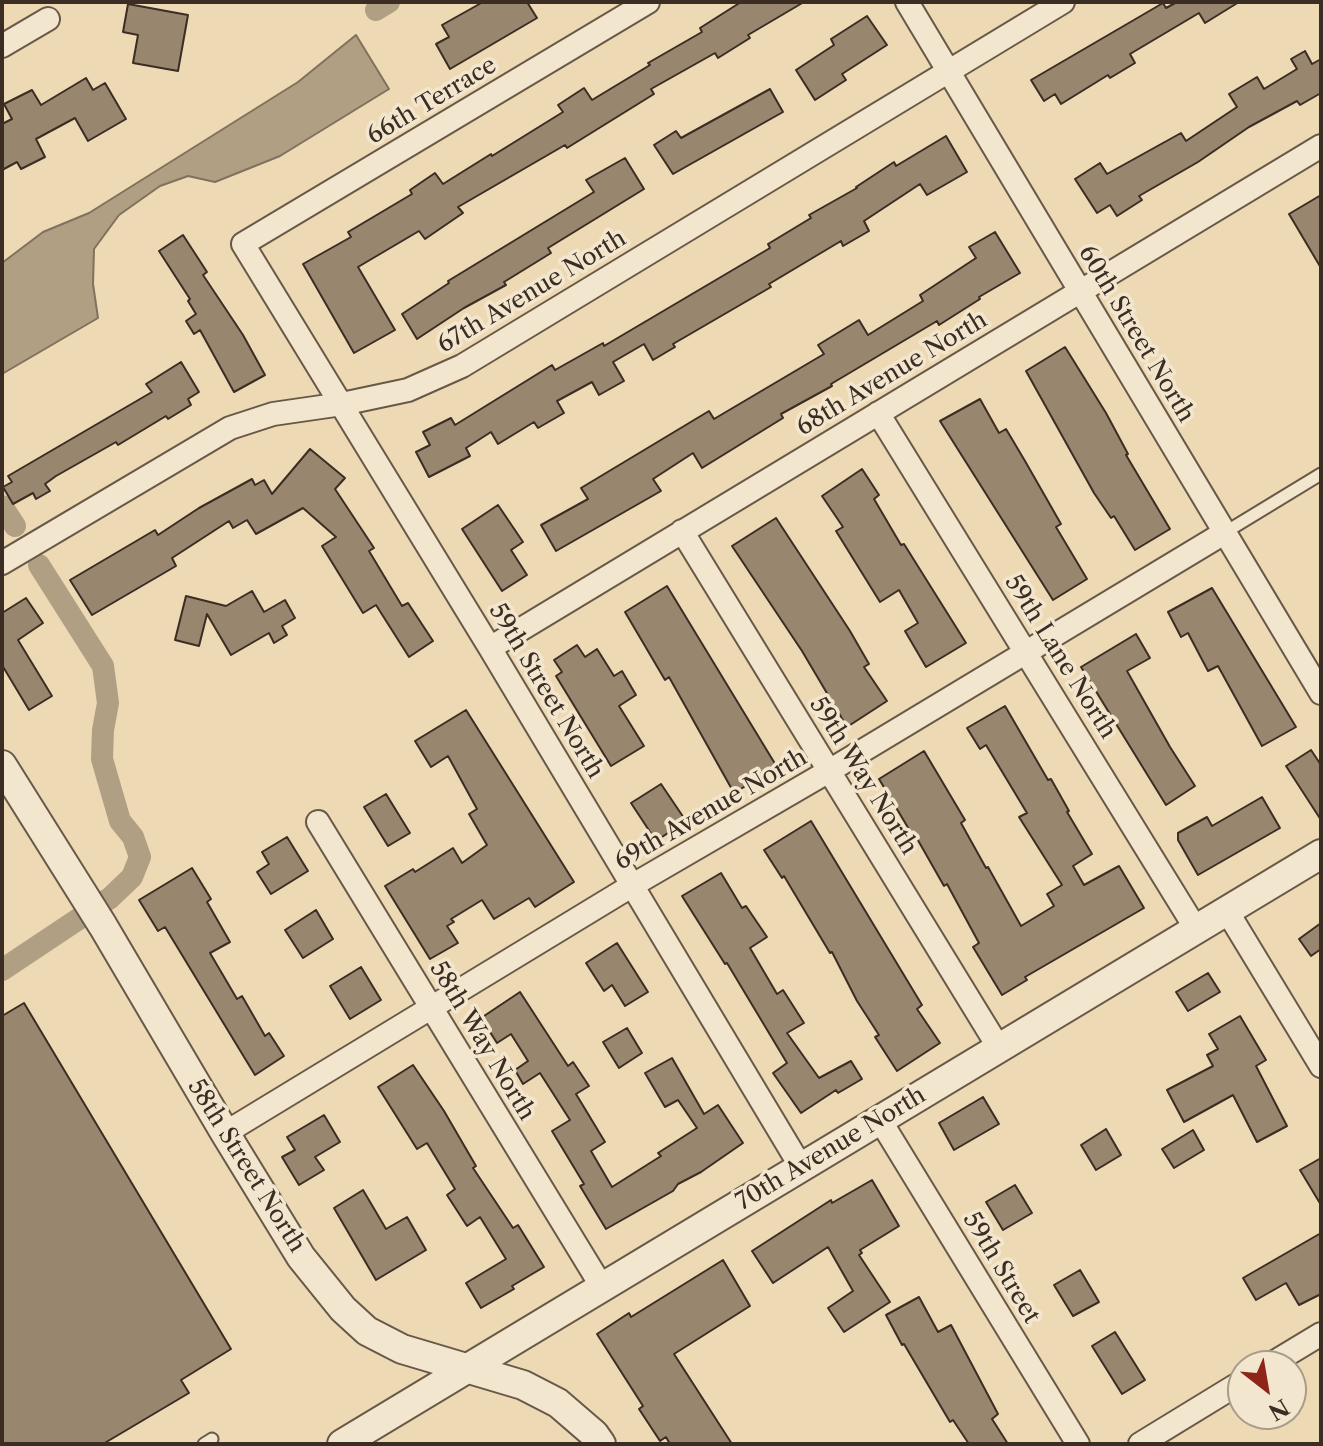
<!DOCTYPE html>
<html>
<head>
<meta charset="utf-8">
<style>
	body { margin:0 }
	#map { position:relative; width:1323px; height:1446px; overflow:hidden; background:#edd9b4; font-family:"Libre Caslon Text",serif }
	canvas { display:block }
	.frame { position:absolute; inset:0; border:4px solid #3b2d24; pointer-events:none }
	.north { position:absolute; left:1227px; top:1350px; width:80px; height:80px; box-sizing:border-box; background:#f3e6ce; border:2px solid #a99c8a; border-radius:50%; rotate:149deg; font-size:22px; font-weight:700; line-height:32px; text-align:center; color:#3b2d24 }
	.north::after { content:''; display:block; margin:auto; width:28px; height:36px; background:#8f2418; clip-path:polygon(50% 0,100% 100%,50% 72%,0 100%) }
</style>
</head>
<body>
<div id="map">
<canvas width="1323" height="1446"></canvas>
<div class="frame"></div>
<div class="north">N</div>
</div>
<script>
const g = document.querySelector('canvas').getContext('2d');
g.lineJoin = 'round';
function fillPath(path, color) { g.fillStyle = color; g.fill(path, 'evenodd'); }
const shape = rows => new Path2D(rows.map(r => 'M' + r).join(''));
function trace(path, color, width, dash) { g.strokeStyle = color; g.lineWidth = width; g.lineCap = dash ? 'butt' : 'round'; g.setLineDash(dash || []); g.stroke(path); }
function write(font, color, halo, rows, align = 'center') {
  g.font = font + ' "Libre Caslon Text",serif'; g.lineWidth = 7; g.setLineDash([]); g.textBaseline = 'middle'; g.strokeStyle = halo; g.fillStyle = color; for (const [text, x, y, turn = 0] of rows) {
    g.save(); g.translate(x, y); g.rotate((+turn || 0) * Math.PI / 180); g.textAlign = isNaN(turn) ? turn : align; if (halo) g.strokeText(text, 0, 0); g.fillText(text, 0, 0); g.restore();
  }
}
const water = shape([
	[356,35,389,89,280,156,215,182,188,176,160,186,119,215,94,249,93,284,98,318,2,374,2,263,43,232,89,213,298,82,356,35]
]);
const canal = shape([
	[376,10,389,2],
	[2,506,15,526],
	[2,970,110,898,132,877,140,857,133,837,120,821,102,759,103,730,108,703,103,666,39,565]
]);
const building = shape([
	[483,2,527,2,537,18,450,69,436,44,449,37,442,25,483,2],
	[741,2,804,2,748,35,750,38,718,58,715,53,651,89,654,94,567,148,565,145,458,207,463,213,425,239,419,231,358,267,395,330,354,353,303,264,351,237,348,232,412,194,410,190,435,173,443,184,491,154,492,156,563,112,558,105,584,88,592,100,650,65,648,63,702,32,700,28,741,2],
	[1177,2,1239,2,1205,23,1199,13,1130,54,1135,63,1110,78,1108,75,1061,104,1055,94,1044,101,1031,80,1163,3,1166,8,1177,2],
	[128,4,188,15,178,71,133,63,138,35,123,32,128,4],
	[867,16,887,45,842,74,846,80,815,100,796,70,834,45,831,39,867,16],
	[1305,51,1312,64,1321,59,1321,93,1300,105,1297,101,1249,127,1198,162,1139,196,1142,200,1117,216,1110,205,1097,213,1075,179,1100,163,1107,174,1181,133,1186,141,1237,107,1229,94,1257,77,1264,89,1297,69,1291,59,1305,51],
	[86,78,93,90,105,83,126,119,88,141,75,118,36,139,45,157,21,169,17,162,2,170,2,124,12,119,4,104,32,90,41,105,86,78],
	[770,89,783,112,673,174,654,145,676,131,681,138,770,89],
	[946,136,967,172,927,195,920,184,864,221,869,231,843,246,841,241,769,284,771,287,673,344,675,347,653,360,644,344,613,362,624,381,599,395,592,382,557,401,564,413,538,428,534,422,498,444,491,432,466,448,470,456,429,477,416,452,430,445,423,432,451,418,455,425,552,365,555,370,603,343,604,346,770,248,768,244,811,218,809,215,857,188,856,187,894,162,896,166,946,136],
	[625,158,644,189,548,248,551,253,504,282,506,285,464,308,417,339,402,314,449,283,448,281,594,192,586,180,625,158],
	[1321,195,1321,268,1289,214,1321,195],
	[995,232,1020,273,979,297,980,299,939,325,937,321,831,384,832,386,781,414,783,418,702,468,693,453,653,479,661,491,556,551,541,525,588,499,581,488,709,411,714,419,824,354,818,345,859,320,868,335,923,301,920,295,976,258,969,247,995,232],
	[183,235,207,272,203,275,243,335,265,375,234,392,200,330,194,334,186,321,196,314,188,301,190,299,159,251,183,235],
	[1065,347,1106,413,1128,454,1126,455,1170,529,1135,550,1114,516,1111,518,1094,493,1026,371,1065,347],
	[181,362,199,392,188,399,191,405,168,419,166,416,118,445,116,442,56,476,45,484,50,491,36,499,33,493,13,504,3,487,12,482,8,476,152,392,146,384,181,362],
	[980,399,999,433,1006,429,1025,461,1061,524,1056,527,1087,579,1053,600,940,421,980,399],
	[310,449,345,478,335,489,374,548,369,551,402,606,408,603,433,641,409,657,376,605,363,613,322,546,336,537,303,508,256,534,247,520,233,528,229,521,172,558,176,566,92,615,70,580,155,530,158,535,199,508,252,479,255,485,264,480,272,494,310,449],
	[862,469,879,495,874,499,901,545,904,544,966,643,926,667,905,631,918,623,899,590,880,602,836,531,843,527,822,496,862,469],
	[498,505,523,542,511,550,527,575,502,591,462,529,498,505],
	[776,518,850,631,869,664,864,667,887,701,847,727,802,651,732,546,776,518],
	[667,586,777,767,734,793,669,677,665,680,625,612,667,586],
	[1212,588,1296,727,1262,746,1218,666,1208,671,1188,633,1181,637,1168,612,1212,588],
	[252,591,264,612,285,600,295,618,282,626,287,635,274,643,269,633,231,655,207,614,199,646,175,640,186,596,226,606,252,591],
	[26,598,43,623,18,640,52,696,29,710,2,665,2,613,26,598],
	[1136,634,1150,658,1127,671,1170,747,1195,786,1166,805,1081,667,1136,634],
	[577,645,585,657,597,649,614,676,622,671,636,695,619,706,644,746,611,766,556,676,562,672,554,660,577,645],
	[1005,706,1048,780,1051,779,1069,811,1067,812,1092,854,1073,866,1084,885,1119,866,1144,908,1025,977,1027,980,1002,995,973,947,979,943,947,884,944,886,915,835,913,836,879,779,924,751,965,820,961,823,986,868,988,867,1021,926,1054,906,1047,894,1062,885,1019,817,1027,813,986,745,980,749,967,728,1005,706],
	[466,710,574,882,535,907,529,898,494,919,482,900,451,919,454,922,447,926,458,943,430,959,385,886,413,869,415,872,453,848,462,863,487,845,469,814,477,809,448,756,431,767,415,741,466,710],
	[1311,750,1321,765,1321,820,1286,766,1311,750],
	[661,784,686,821,656,841,631,803,661,784],
	[386,794,410,833,388,846,364,807,386,794],
	[1262,797,1280,828,1198,875,1178,840,1178,833,1207,817,1212,826,1262,797],
	[811,821,922,1005,917,1009,940,1043,897,1071,875,1037,879,1035,857,1001,832,952,830,953,784,876,782,878,764,850,811,821],
	[287,837,308,871,271,894,257,872,269,864,262,852,287,837],
	[192,868,211,899,207,902,230,942,210,953,237,999,242,996,265,1036,269,1033,284,1056,255,1075,165,927,158,931,139,900,192,868],
	[721,873,742,908,746,906,767,937,750,948,777,994,783,990,804,1023,787,1033,819,1078,851,1061,862,1079,838,1093,836,1090,801,1113,773,1073,787,1063,727,963,725,964,682,896,721,873],
	[316,910,333,939,303,958,285,930,316,910],
	[1321,923,1321,949,1311,956,1299,939,1321,923],
	[617,943,648,992,625,1006,612,985,604,991,586,963,617,943],
	[361,967,381,1000,350,1019,330,986,361,967],
	[1208,973,1220,992,1188,1011,1176,992,1208,973],
	[520,992,568,1066,573,1062,589,1086,576,1094,605,1142,591,1151,612,1187,661,1156,658,1153,697,1128,678,1100,665,1107,645,1073,672,1058,704,1114,718,1105,743,1143,701,1172,678,1184,673,1191,606,1229,580,1186,584,1184,552,1131,570,1120,540,1073,523,1084,515,1070,528,1061,511,1034,497,1043,481,1018,520,992],
	[24,1003,231,1349,181,1380,189,1393,103,1444,2,1444,2,1016,24,1003],
	[1240,1016,1266,1060,1256,1066,1287,1126,1257,1142,1233,1095,1184,1122,1167,1090,1213,1066,1207,1055,1218,1049,1209,1034,1240,1016],
	[627,1028,642,1053,619,1068,603,1042,627,1028],
	[413,1065,444,1111,476,1166,473,1168,513,1228,518,1225,544,1267,512,1286,514,1289,481,1308,466,1283,506,1259,480,1217,467,1226,447,1195,455,1189,427,1143,417,1149,378,1087,413,1065],
	[983,1097,999,1124,954,1150,939,1123,983,1097],
	[324,1115,340,1142,315,1157,324,1170,299,1185,282,1157,295,1150,287,1137,324,1115],
	[1106,1129,1121,1155,1096,1170,1081,1145,1106,1129],
	[1193,1130,1204,1150,1174,1168,1162,1149,1193,1130],
	[1321,1158,1321,1205,1300,1170,1321,1158],
	[872,1180,899,1226,860,1250,862,1253,859,1255,890,1302,844,1332,828,1308,853,1291,828,1247,773,1283,752,1251,831,1200,832,1203,872,1180],
	[1015,1185,1032,1213,1003,1230,986,1202,1015,1185],
	[363,1190,386,1229,407,1217,426,1250,376,1280,334,1208,363,1190],
	[1321,1233,1321,1294,1299,1305,1286,1283,1256,1300,1243,1278,1321,1233],
	[723,1260,750,1306,674,1354,732,1444,670,1444,666,1437,660,1441,639,1409,643,1406,597,1334,629,1313,631,1317,723,1260],
	[1080,1270,1099,1302,1073,1316,1054,1285,1080,1270],
	[919,1297,938,1332,951,1325,998,1414,992,1419,1008,1444,969,1444,953,1420,950,1422,904,1344,902,1345,886,1315,919,1297],
	[1115,1332,1145,1380,1122,1394,1092,1346,1115,1332]
]);
const service = shape([
	[1224,533,1321,474],
	[204,1444,212,1439]
]);
const minor = shape([
	[648,2,243,244,490,648,801,1167],
	[907,2,1321,693],
	[2,46,48,19],
	[878,413,1196,929],
	[682,531,999,1048],
	[2,563,230,428,273,414,342,404,408,390,462,366,1063,2],
	[490,648,1321,146],
	[318,822,602,1287],
	[1227,911,1321,1066],
	[880,1120,1078,1444],
	[225,1133,633,885,829,771,1224,533],
	[1268,1366,1321,1334],
	[1140,1444,1243,1381]
]);
const tertiary = shape([
	[2,765,103,926,225,1133,301,1257,343,1309,367,1331,402,1349,523,1385,558,1403,594,1434,601,1444],
	[342,1444,1321,854]
]);
const streetNames = [
	["66th Terrace",432,101,-31],
	["67th Avenue North",532,292,-31],
	["60th Street North",1136,334,59],
	["68th Avenue North",892,374,-31],
	["59th Lane North",1060,657,58],
	["59th Street North",546,691,59],
	["59th Way North",863,776,58],
	["69th Avenue North",711,810,-30],
	["58th Way North",482,1041,59],
	["70th Avenue North",831,1149,-31],
	["58th Street North",246,1166,58],
	["59th Street",1001,1268,59]
];
fillPath(water, '#b09f83');
trace(water, '#81715d', 2);
trace(canal, '#b09f83', 22);
fillPath(building, '#98866f');
trace(building, '#3b2d24', 2);
trace(service, '#685848', 15);
trace(minor, '#685848', 26);
trace(tertiary, '#685848', 32);
trace(service, '#f3e6ce', 11);
trace(minor, '#f3e6ce', 22);
trace(tertiary, '#f3e6ce', 28);
write('24px', '#3b2d24', '#f3e6ce', streetNames);
</script>
</body>
</html>
